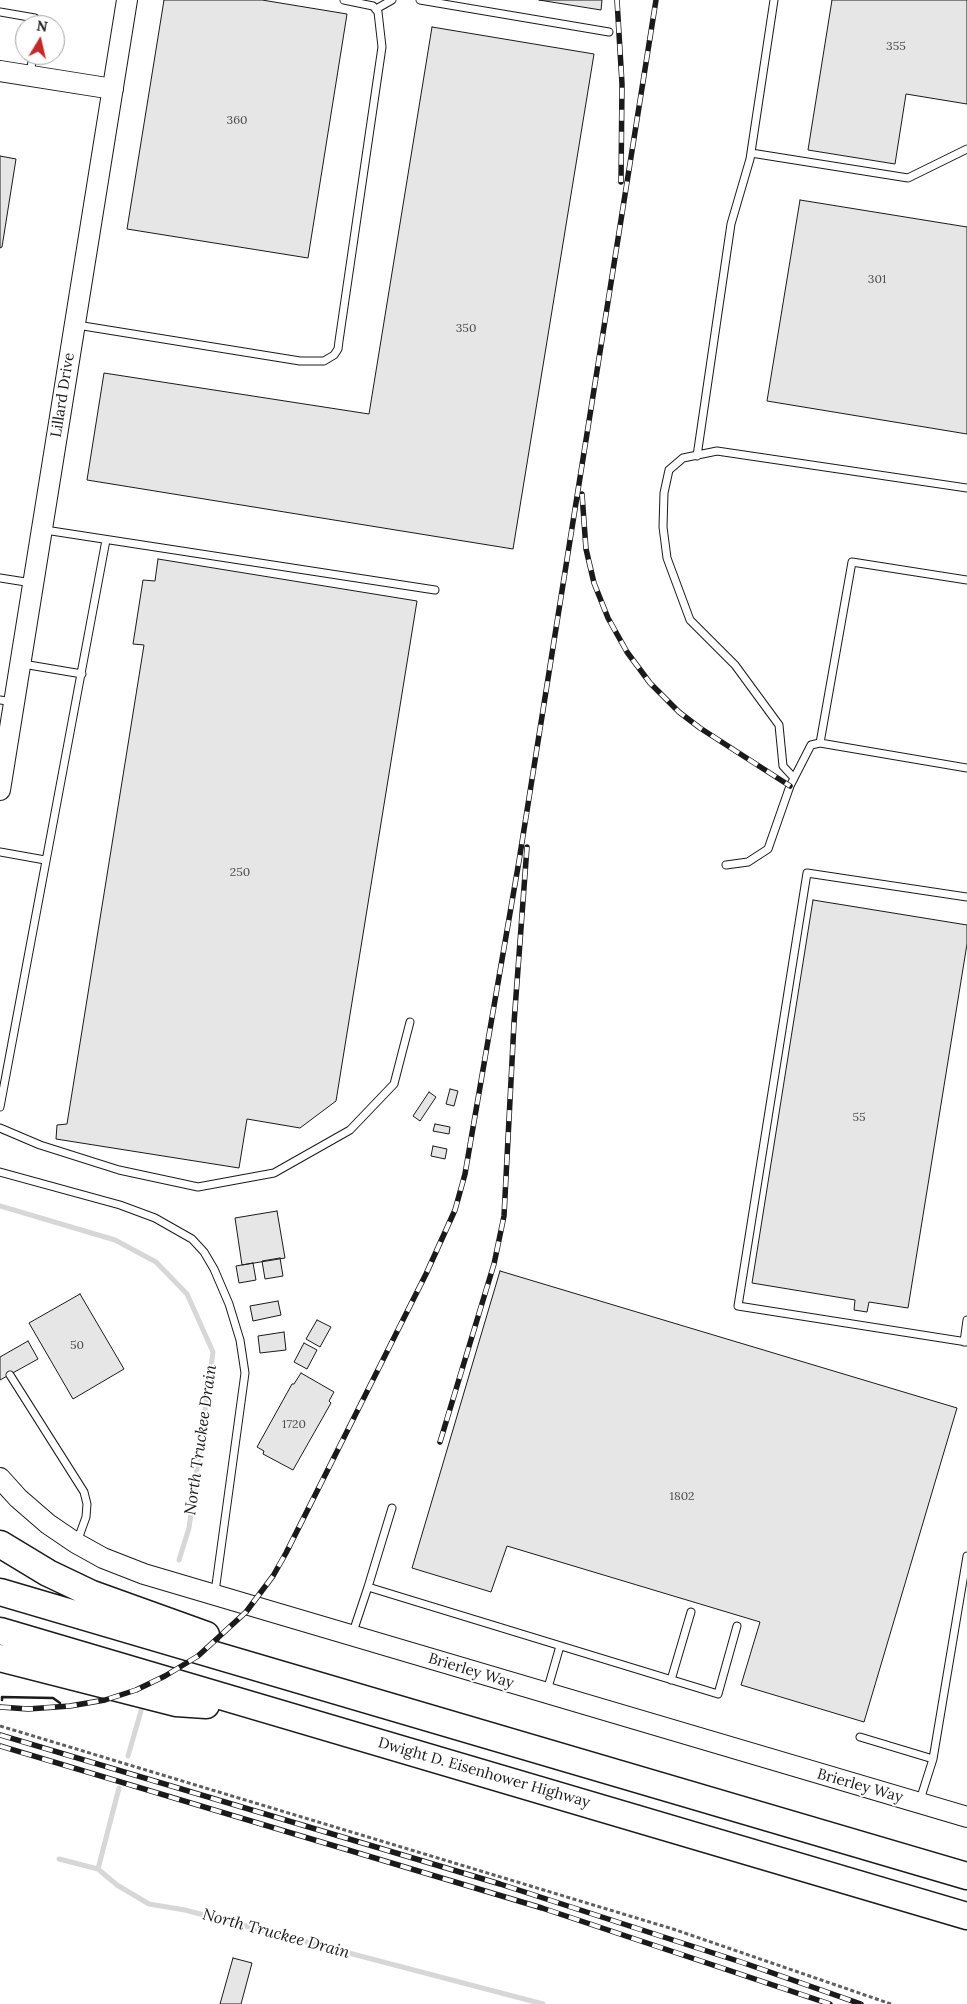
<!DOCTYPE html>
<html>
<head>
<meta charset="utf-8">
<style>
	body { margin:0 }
	#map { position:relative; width:967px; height:2004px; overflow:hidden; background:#fff; font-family:Lora,serif }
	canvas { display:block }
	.north { position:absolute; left:15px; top:15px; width:50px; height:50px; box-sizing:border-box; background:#fff; border:1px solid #a3a3a3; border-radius:50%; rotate:9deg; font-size:14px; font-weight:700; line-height:20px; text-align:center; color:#1a1a1a }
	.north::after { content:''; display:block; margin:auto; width:18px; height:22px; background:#c62828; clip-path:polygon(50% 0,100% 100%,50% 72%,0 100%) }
</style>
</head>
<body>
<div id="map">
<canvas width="967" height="2004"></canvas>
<div class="north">N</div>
</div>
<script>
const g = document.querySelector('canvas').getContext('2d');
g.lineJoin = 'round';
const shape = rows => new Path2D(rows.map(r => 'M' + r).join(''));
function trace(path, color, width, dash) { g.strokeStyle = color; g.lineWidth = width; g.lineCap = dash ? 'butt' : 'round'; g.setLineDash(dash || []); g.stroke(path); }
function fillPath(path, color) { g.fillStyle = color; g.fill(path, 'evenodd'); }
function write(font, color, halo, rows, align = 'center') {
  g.font = font + ' Lora,serif'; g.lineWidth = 4; g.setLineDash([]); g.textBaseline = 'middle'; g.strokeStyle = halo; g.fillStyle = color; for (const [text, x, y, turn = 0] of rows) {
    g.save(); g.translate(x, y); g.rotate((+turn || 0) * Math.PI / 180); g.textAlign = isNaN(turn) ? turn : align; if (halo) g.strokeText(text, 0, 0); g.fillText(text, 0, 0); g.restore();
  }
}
const stream = shape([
	[0,1206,115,1240,156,1262,187,1294,213,1352,189,1528,179,1560],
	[128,1756,141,1711],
	[59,1859,98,1869,117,1885,149,1904,185,1910,543,2004],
	[98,1869,119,1788]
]);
const building = shape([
	[164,0,262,0,347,14,308,258,127,229,164,0],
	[539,0,602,0,601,10,539,0],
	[832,0,967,0,967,104,906,94,895,164,808,150,832,0],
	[432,27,594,54,513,549,87,480,104,373,369,414,432,27],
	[0,156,16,159,2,247,0,248,0,156],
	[800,200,967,227,967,434,767,401,800,200],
	[158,559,417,601,336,1101,300,1128,247,1119,239,1168,56,1139,57,1125,67,1124,144,645,133,644,143,580,155,581,158,559],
	[813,900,967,925,967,944,908,1308,869,1302,867,1312,854,1310,855,1300,752,1283,813,900],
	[450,1089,458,1091,454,1106,446,1104,450,1089],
	[429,1092,436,1097,420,1121,413,1116,429,1092],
	[435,1124,450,1127,449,1134,433,1131,435,1124],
	[433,1146,447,1149,445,1159,431,1156,433,1146],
	[277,1211,285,1258,242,1265,235,1218,277,1211],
	[280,1258,283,1276,265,1279,262,1261,280,1258],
	[253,1263,256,1280,239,1283,236,1266,253,1263],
	[500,1271,957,1408,864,1722,741,1685,760,1622,507,1546,491,1592,412,1568,500,1271],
	[80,1294,124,1369,73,1399,29,1323,80,1294],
	[278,1301,281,1315,253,1321,250,1306,278,1301],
	[317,1320,331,1327,320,1347,306,1339,317,1320],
	[284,1332,286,1350,260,1353,258,1336,284,1332],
	[28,1341,38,1359,0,1380,0,1357,28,1341],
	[304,1343,317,1350,307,1369,294,1362,304,1343],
	[301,1373,334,1392,329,1401,331,1403,293,1470,263,1454,264,1451,257,1447,292,1384,294,1384,301,1373],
	[233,1958,252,1963,241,2004,220,2004,233,1958]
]);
const path = shape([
	[0,1726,673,1929,891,2004]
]);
const lane = shape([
	[420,0,609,32],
	[376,9,392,0],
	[0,12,35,18,37,25],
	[30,74,33,55],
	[751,153,908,178,967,149],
	[77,325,300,361,324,361,334,355,338,349,339,341,382,47,378,12,373,6,344,0],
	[697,456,731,224,750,159,774,0],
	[45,530,435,590],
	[0,578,32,583],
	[967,580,852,562,820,743,967,768],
	[23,664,82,674],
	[0,700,14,702],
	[794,778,783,766,779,725,735,665,690,620,667,558,663,527,664,493,669,470,683,458,717,451,967,488],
	[0,852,45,860],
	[726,865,748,862,768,849,790,786,811,745,820,743],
	[967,897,807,873,738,1306,967,1342],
	[0,1107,106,540],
	[0,1128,40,1145,119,1170,198,1187,274,1173,350,1130,394,1084,410,1022],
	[0,1172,120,1205,155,1218,192,1239,204,1252,214,1269,229,1304,240,1340,245,1373,215,1592],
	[964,1342,967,1320],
	[10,1375,84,1492,87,1504,86,1517,77,1542],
	[368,1587,392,1508],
	[352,1635,368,1587,718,1694,737,1626],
	[671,1680,691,1612],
	[547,1691,560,1646],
	[860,1737,933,1759],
	[920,1800,933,1759,967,1556]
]);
const secondary = shape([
	[0,71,113,89],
	[0,790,127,0],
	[0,1478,18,1498,48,1524,76,1543,103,1558,144,1574,967,1817]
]);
const highway = shape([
	[0,1544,48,1573,92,1594,206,1635],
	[0,1592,967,1876],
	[0,1631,967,1916],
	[0,1658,176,1703,206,1705]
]);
const rail = shape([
	[617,0,622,84,621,182],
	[582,494,586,549,594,583,608,618,627,652,650,683,679,712,700,728,790,786],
	[440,1442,494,1264,504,1216,514,1023,527,847],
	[0,1707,28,1709,70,1706,105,1700,136,1690,165,1676,198,1656,246,1612,273,1576,286,1553,426,1274,455,1210,465,1174,519,861,656,0],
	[0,1735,500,1884,744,1963,861,2004],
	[0,1746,542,1908,830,2004]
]);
const wall = shape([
	[2,1700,2,1697,53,1698,60,1703]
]);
const numberNames = [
	["355",896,47],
	["360",237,121],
	["301",877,280],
	["350",466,329],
	["250",240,873],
	["55",859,1118],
	["50",77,1346],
	["1720",294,1425],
	["1802",682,1497]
];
const streetNames = [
	["Lillard Drive",63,395,-81],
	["Brierley Way",471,1671,17],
	["Dwight D. Eisenhower Highway",484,1773,16],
	["Brierley Way",860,1786,16]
];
const waterNames = [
	["North Truckee Drain",201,1440,-82],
	["North Truckee Drain",276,1934,15]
];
trace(stream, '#d7d7d7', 5);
fillPath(building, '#e6e6e6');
trace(building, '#1a1a1a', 1);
trace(lane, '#1a1a1a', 9);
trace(secondary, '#1a1a1a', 22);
trace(highway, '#1a1a1a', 29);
trace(path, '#5f5f5f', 3, [4, 2.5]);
trace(lane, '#fff', 7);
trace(secondary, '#fff', 20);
trace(highway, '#fff', 26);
trace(rail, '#1a1a1a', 5.5);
trace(rail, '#fff', 4, [11]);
trace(wall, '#1a1a1a', 2.5);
write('12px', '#4d4d4d', null, numberNames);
write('15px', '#1a1a1a', '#fff', streetNames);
write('italic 16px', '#1a1a1a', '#fff', waterNames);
</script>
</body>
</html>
